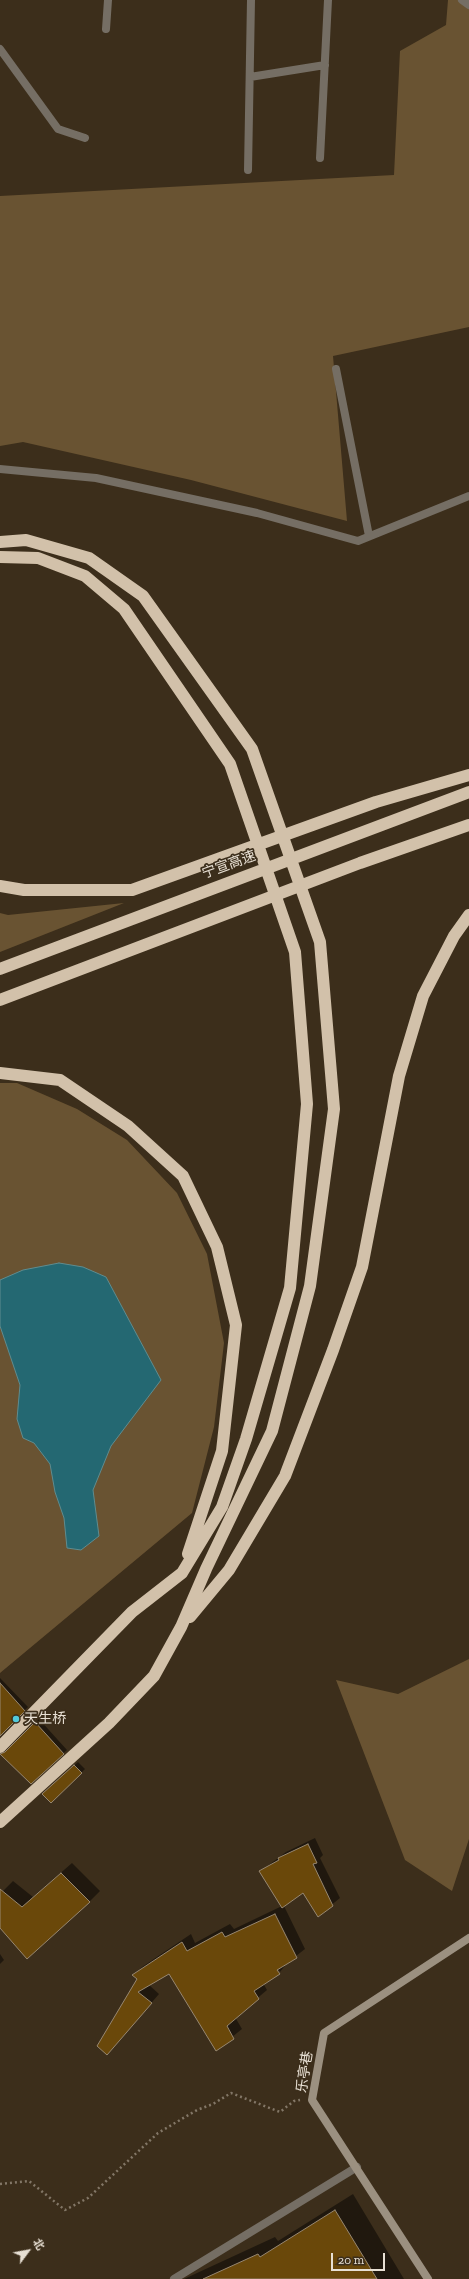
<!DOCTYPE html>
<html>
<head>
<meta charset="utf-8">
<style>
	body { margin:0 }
	#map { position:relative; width:469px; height:2279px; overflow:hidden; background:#3c2e1b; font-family:"Zilla Slab","Noto Sans SC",serif }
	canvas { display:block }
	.north { position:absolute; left:8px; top:2231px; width:40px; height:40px; -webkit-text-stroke:3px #3c2e1b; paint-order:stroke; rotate:58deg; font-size:11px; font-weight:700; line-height:16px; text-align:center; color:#e8e0d4 }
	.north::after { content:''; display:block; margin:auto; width:14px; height:18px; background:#e8e0d4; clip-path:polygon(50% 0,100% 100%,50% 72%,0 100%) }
	.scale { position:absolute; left:331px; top:2253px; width:54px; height:18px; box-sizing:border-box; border:2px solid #e8e0d4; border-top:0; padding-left:5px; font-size:12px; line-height:14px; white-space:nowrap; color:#e8e0d4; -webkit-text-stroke:3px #3c2e1b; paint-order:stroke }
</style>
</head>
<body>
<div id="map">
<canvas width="469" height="2279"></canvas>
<div class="north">北</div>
<div class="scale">20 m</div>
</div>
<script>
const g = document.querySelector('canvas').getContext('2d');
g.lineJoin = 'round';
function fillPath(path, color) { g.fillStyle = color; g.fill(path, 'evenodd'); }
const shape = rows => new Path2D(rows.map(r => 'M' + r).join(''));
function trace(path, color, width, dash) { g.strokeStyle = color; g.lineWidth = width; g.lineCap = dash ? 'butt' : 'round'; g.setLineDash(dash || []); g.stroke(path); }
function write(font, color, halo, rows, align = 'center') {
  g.font = font + ' "Zilla Slab","Noto Sans SC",serif'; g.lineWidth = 3.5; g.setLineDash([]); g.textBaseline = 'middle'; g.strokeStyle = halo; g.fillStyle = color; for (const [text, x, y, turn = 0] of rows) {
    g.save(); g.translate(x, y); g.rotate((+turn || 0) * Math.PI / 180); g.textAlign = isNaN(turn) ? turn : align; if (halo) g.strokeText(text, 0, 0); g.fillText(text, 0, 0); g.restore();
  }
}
const green = shape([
	[448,0,462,0,469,5,469,327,333,356,347,521,191,480,23,442,0,446,0,196,394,175,400,51,446,25],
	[124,903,0,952,0,913,8,915],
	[0,1083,17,1083,77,1109,127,1140,177,1193,207,1254,224,1343,214,1427,192,1513,0,1673],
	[469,1659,469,1839,452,1891,405,1860,336,1680,398,1694]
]);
const water = shape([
	[59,1263,83,1267,106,1277,161,1380,111,1446,93,1490,99,1536,81,1550,67,1548,64,1518,55,1492,50,1464,34,1443,23,1438,17,1419,20,1385,0,1326,0,1280,23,1270,59,1263]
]);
const shadow = shape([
	[0,1678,28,1707,0,1735],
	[39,1719,67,1750,31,1782,2,1754,10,1749],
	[78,1762,85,1769,51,1802,47,1791],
	[315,1838,323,1855,320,1858,340,1898,319,1915,304,1891,284,1906,305,1949,287,1963,280,1972,276,1965,274,1966,279,1973,263,1983,267,1990,235,2017,242,2029,217,2049,170,1972,148,1984,159,1994,107,2054,138,1979,134,1975,142,1967,191,1934,195,1943,230,1924,234,1929,282,1906,261,1871,286,1852],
	[72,1863,100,1891,89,1902,0,1926,0,1894,13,1881,33,1897],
	[0,1954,4,1960,0,1964],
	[353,2194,404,2279,184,2279,275,2237,278,2241]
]);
const building = shape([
	[0,1683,25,1711,0,1736,0,1683],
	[35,1722,64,1754,31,1784,0,1754,5,1752,35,1722],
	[74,1765,82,1773,51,1803,42,1794,74,1765],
	[308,1844,317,1863,313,1864,333,1906,318,1917,303,1893,282,1908,259,1871,279,1860,278,1858,308,1844],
	[61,1873,90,1902,27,1959,0,1928,0,1889,22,1907,61,1873],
	[275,1914,297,1958,277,1970,280,1974,254,1991,259,1999,227,2026,234,2039,216,2051,169,1974,138,1992,152,2003,107,2055,97,2046,137,1979,132,1975,182,1942,187,1951,222,1932,225,1937,275,1914],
	[335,2210,377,2279,203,2279,258,2254,260,2257,335,2210]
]);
const path = shape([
	[0,2184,29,2181,65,2210,88,2198,158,2133,197,2110,213,2104,231,2093,280,2112,294,2101,300,2100]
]);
const lane = shape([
	[336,369,369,536],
	[0,469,96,478,257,513,358,541,469,496],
	[174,2279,357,2167]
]);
const street = shape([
	[462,0,469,5],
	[106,29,108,0],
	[0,49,58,129,85,138],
	[250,77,325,65],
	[320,158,328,0],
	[248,170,251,0]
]);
const secondary = shape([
	[428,2279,312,2100,324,2033,469,1938]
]);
const highway = shape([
	[0,542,26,540,89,558,143,596,252,749,320,942,334,1109,310,1286,272,1431,206,1569,181,1627,154,1676,109,1723,0,1822],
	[0,557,38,558,85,576,124,609,230,764,295,952,307,1104,290,1288,246,1439,222,1507,182,1573,132,1612,0,1747],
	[0,886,24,890,132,890,376,802,469,775],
	[0,969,469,792],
	[0,1000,360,863,469,825],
	[0,1073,60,1080,128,1126,183,1176,217,1247,236,1325,222,1451,188,1554],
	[190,1617,229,1570,285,1476,333,1350,362,1267,399,1076,423,996,454,936,469,915]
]);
const markers = [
	[16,1719,4,"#53cbdb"]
];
const streetNames = [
	["宁宣高速",229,865,-20],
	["乐亭巷",305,2072,-81]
];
const poiNames = [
	["天生桥",24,1719]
];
fillPath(green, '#695332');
fillPath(water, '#246872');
trace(water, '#5f8c8f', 1);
fillPath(shadow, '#0007');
fillPath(building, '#6a480a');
trace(building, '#978771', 1);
trace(path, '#837767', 2.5, [2, 3]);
trace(lane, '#756e64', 8);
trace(street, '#756e64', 8);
trace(secondary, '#9b9080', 8);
trace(highway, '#d2c1aa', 12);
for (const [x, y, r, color] of markers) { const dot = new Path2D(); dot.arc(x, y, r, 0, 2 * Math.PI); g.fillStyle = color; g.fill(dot); trace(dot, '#3c2e1b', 1.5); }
write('14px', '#e8e0d4', '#3c2e1b', streetNames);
write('14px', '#e8e0d4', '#3c2e1b', poiNames, 'left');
</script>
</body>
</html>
